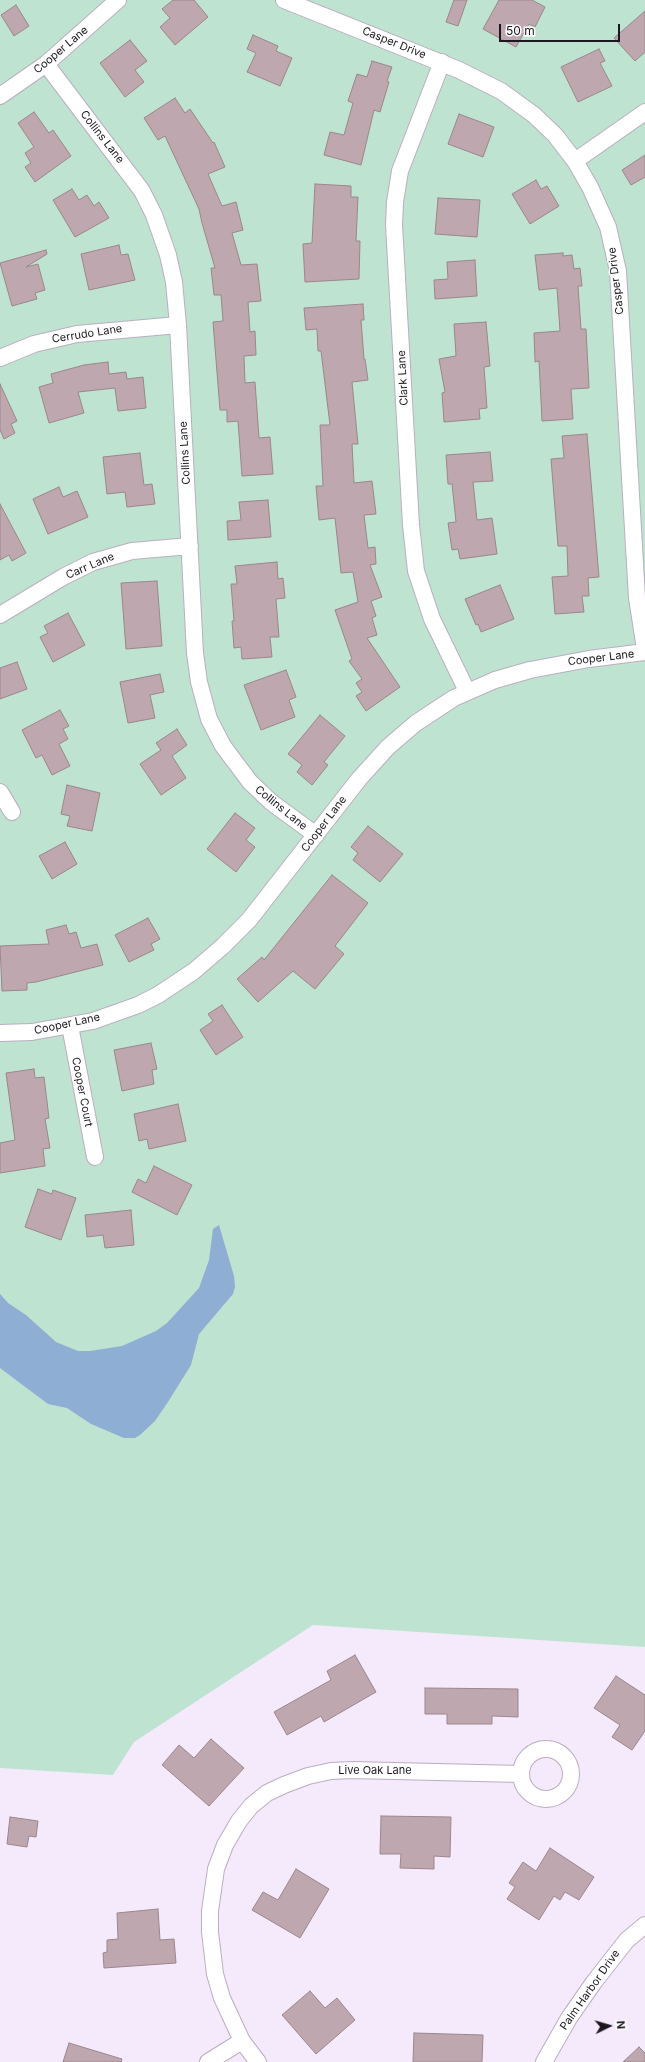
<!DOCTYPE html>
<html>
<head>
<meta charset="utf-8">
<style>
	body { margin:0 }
	#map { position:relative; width:645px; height:2062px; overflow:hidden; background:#f5e9fc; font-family:Inter,sans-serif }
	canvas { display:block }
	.north { position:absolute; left:589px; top:2006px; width:40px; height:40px; -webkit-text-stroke:3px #fff; paint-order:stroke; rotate:85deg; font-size:11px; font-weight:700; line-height:16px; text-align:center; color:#1c171e }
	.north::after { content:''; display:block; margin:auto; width:14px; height:18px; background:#1c171e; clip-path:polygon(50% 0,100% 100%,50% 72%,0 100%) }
	.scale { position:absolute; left:499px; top:24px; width:121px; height:18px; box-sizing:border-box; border:2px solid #1c171e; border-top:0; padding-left:5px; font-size:12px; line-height:14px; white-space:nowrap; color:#1c171e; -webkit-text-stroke:3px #fff; paint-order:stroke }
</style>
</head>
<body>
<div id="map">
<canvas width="645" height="2062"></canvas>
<div class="north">N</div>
<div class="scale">50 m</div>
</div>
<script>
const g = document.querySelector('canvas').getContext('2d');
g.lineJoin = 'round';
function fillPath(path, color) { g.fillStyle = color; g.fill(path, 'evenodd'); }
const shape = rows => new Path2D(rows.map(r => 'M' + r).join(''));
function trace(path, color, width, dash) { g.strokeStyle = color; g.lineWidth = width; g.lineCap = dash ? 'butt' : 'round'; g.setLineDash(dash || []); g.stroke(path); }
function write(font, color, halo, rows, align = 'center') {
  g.font = font + ' Inter,sans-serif'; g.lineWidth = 3; g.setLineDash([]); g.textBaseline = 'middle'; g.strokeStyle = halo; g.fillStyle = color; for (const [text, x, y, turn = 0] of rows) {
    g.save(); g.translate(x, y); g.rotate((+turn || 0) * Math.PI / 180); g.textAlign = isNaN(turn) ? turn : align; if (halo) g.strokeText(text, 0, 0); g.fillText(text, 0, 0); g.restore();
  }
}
const green = shape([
	[0,0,645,0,645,1647,313,1625,134,1742,113,1775,0,1768]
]);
const water = shape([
	[219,1225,234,1276,235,1287,233,1294,199,1334,191,1365,168,1402,155,1421,140,1435,135,1438,124,1438,91,1424,67,1408,48,1404,0,1368,0,1294,8,1303,26,1315,56,1342,78,1351,90,1351,122,1346,156,1331,167,1323,199,1288,209,1260,213,1229]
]);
const building = shape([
	[173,0,194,0,208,17,175,45,160,27,170,18,162,9,173,0],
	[454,0,467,0,458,26,446,22,454,0],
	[499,0,532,0,545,7,535,27,529,24,516,47,483,29,499,0],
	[16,5,29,26,14,36,1,15,16,5],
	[645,11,645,52,635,61,614,38,645,11],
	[253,35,278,46,276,51,292,58,280,86,247,72,256,53,247,49,253,35],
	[130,40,147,61,135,70,144,82,125,97,100,63,130,40],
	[599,49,605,61,600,63,612,86,578,102,561,67,599,49],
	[372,61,392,67,387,81,389,82,380,112,374,110,361,165,324,155,330,132,344,135,353,103,348,101,357,74,367,77,372,61],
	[175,98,185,113,190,109,213,143,214,142,225,167,208,174,222,206,236,202,243,230,232,233,241,265,257,264,261,301,248,302,250,332,255,331,256,355,244,356,245,383,255,382,259,438,270,437,273,474,242,476,238,421,227,422,227,410,220,410,213,322,223,321,221,295,214,295,211,268,215,268,202,223,199,209,165,136,158,140,144,118,175,98],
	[34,112,49,133,53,130,71,156,35,182,25,167,31,163,25,153,34,147,18,123,34,112],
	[459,114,494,127,483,157,448,144,459,114],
	[645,155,645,177,631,185,622,170,645,155],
	[536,180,541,189,547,186,559,206,530,224,512,194,536,180],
	[315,184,351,186,351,197,358,197,356,241,360,241,359,279,305,282,303,244,312,243,315,184],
	[72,189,79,200,87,195,94,206,99,202,109,218,75,237,53,200,72,189],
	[438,198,480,200,477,237,435,234,438,198],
	[119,245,121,255,128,254,135,280,89,290,81,254,119,245],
	[46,250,47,254,26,267,38,264,45,290,35,293,37,299,12,306,0,263,46,250],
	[563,253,563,256,572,255,574,269,580,268,582,286,578,286,581,329,586,329,589,388,571,389,573,419,542,421,539,361,535,362,534,333,560,331,557,288,539,290,535,255,563,253],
	[475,260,477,296,435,299,434,280,448,279,447,262,475,260],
	[363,304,364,320,361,320,364,359,365,359,368,380,352,382,358,444,352,444,354,483,372,481,376,514,364,515,368,548,375,547,376,564,370,565,382,597,371,601,376,616,372,618,377,635,367,638,400,687,366,711,356,696,362,692,356,683,362,679,349,661,352,659,335,610,358,602,353,572,341,573,335,518,319,520,316,486,323,486,320,425,330,425,321,351,318,351,317,329,306,330,304,308,363,304],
	[486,322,490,366,484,367,487,408,479,409,480,419,444,422,442,393,445,392,439,359,456,356,454,324,486,322],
	[108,362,109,374,126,372,127,379,143,377,146,408,118,411,115,388,78,392,84,413,49,423,39,387,53,383,51,374,84,365,108,362],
	[0,384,17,421,11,424,15,433,4,439,0,430,0,384],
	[587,434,599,577,588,578,589,596,582,596,584,612,555,614,552,577,568,576,567,546,558,546,551,459,564,458,562,436,587,434],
	[490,452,493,481,473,482,477,520,492,518,497,554,460,559,458,549,452,550,448,523,456,522,452,484,448,484,446,455,490,452],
	[140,453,144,485,152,484,155,504,127,507,125,492,107,494,103,457,140,453],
	[59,487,63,497,77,491,88,517,48,534,33,499,59,487],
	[268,500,271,537,228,540,227,521,241,520,239,502,268,500],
	[0,504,26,553,12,561,9,555,0,560,0,504],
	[277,562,278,579,283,578,285,598,276,599,279,637,270,637,272,657,242,659,241,647,234,648,232,621,234,621,231,584,237,584,235,566,277,562],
	[157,581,162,646,126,649,121,583,157,581],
	[500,585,514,619,481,632,478,624,476,625,465,599,500,585],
	[68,613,85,645,53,662,40,637,48,633,44,626,68,613],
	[17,662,27,689,0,699,0,668,17,662],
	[286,670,296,697,289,700,295,717,261,730,244,685,286,670],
	[160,674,164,692,150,695,155,718,128,723,120,682,160,674],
	[60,710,69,726,63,729,68,739,59,744,70,766,52,775,42,755,36,758,22,730,60,710],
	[320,715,345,736,324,762,328,765,312,785,297,772,302,765,288,754,320,715],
	[177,729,187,745,172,756,186,778,161,795,140,764,161,750,156,743,177,729],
	[67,785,100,793,92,831,67,826,70,816,61,814,67,785],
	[235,813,255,828,246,840,255,847,236,872,207,849,235,813],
	[368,826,403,854,380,882,353,860,358,853,351,847,368,826],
	[65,842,77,864,52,879,39,856,65,842],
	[332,875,368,903,335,946,344,954,315,989,293,971,258,1002,237,979,262,957,264,960,332,875],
	[148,918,160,939,151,944,154,950,129,962,115,935,148,918],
	[66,925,69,934,76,932,81,948,97,944,103,965,36,982,27,983,27,990,2,991,0,946,49,944,46,930,66,925],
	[222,1005,243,1037,216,1055,200,1030,213,1021,208,1014,222,1005],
	[151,1043,157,1069,152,1070,154,1084,122,1091,114,1050,151,1043],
	[34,1069,35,1078,44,1077,49,1118,45,1119,50,1148,43,1149,45,1166,0,1173,0,1143,15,1140,6,1073,34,1069],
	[178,1104,186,1141,149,1149,147,1139,139,1141,134,1114,178,1104],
	[154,1166,192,1185,177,1215,132,1192,138,1179,146,1183,154,1166],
	[38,1189,52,1194,53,1190,76,1198,61,1240,25,1227,38,1189],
	[131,1210,134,1245,105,1248,103,1235,87,1237,85,1215,131,1210],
	[355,1655,376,1692,324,1722,321,1716,287,1735,274,1712,331,1680,327,1671,355,1655],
	[616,1676,645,1695,645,1731,632,1750,612,1737,620,1725,594,1708,616,1676],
	[425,1688,518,1689,518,1717,492,1716,492,1724,447,1724,447,1714,425,1714,425,1688],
	[211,1739,244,1768,209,1806,162,1765,179,1745,194,1758,211,1739],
	[381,1816,451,1817,450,1857,434,1856,434,1869,400,1868,401,1854,380,1854,381,1816],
	[10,1817,38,1821,36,1837,29,1836,27,1847,7,1844,10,1817],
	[550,1848,594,1877,579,1900,565,1892,560,1900,554,1896,539,1920,507,1899,515,1887,509,1883,523,1862,536,1871,550,1848],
	[296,1869,329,1889,300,1938,252,1910,263,1892,278,1900,296,1869],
	[158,1909,160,1940,174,1939,176,1963,104,1968,103,1953,107,1952,107,1940,118,1939,117,1913,158,1909],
	[310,1991,325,2008,337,1998,355,2020,316,2054,282,2015,310,1991],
	[414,2033,483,2035,482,2062,413,2062,414,2033],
	[69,2043,122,2059,121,2062,63,2062,69,2043],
	[639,2047,645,2053,645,2062,623,2062,639,2047]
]);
const street = shape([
	[284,0,459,70,501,91,534,115,555,135,575,161,590,187,608,227,618,271,637,598,645,649],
	[442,62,400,171,395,202,394,225,411,525,416,571,432,619,467,691],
	[46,64,142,191,154,215,168,255,174,282,178,325,195,653,199,682,209,719,223,746,250,782,271,802,316,835],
	[0,96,46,64,118,0],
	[575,161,645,112],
	[0,358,34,344,77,334,178,325],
	[0,615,63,577,93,562,132,551,190,546],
	[0,792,12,812],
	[70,1026,95,1157],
	[0,1033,32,1032,93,1021,138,1005,158,995,194,971,223,946,249,920,359,779,388,747,416,723,454,698,495,680,530,670,589,659,645,652],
	'521 1774a25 25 0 1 1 50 0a25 25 0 1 1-50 0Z',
	[208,2062,242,2041],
	[258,2062,242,2041,222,1998,215,1974,210,1932,210,1911,216,1869,225,1845,239,1821,251,1806,267,1793,284,1785,308,1776,331,1771,352,1770,521,1774],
	[544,2062,569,2018,594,1982,627,1940,645,1925]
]);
const streetNames = [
	["Casper Drive",394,43,22],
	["Cooper Lane",61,50,-40],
	["Collins Lane",102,137,52],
	["Casper Drive",616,281,-97],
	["Cerrudo Lane",87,334,-9],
	["Clark Lane",403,378,-93],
	["Collins Lane",185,453,-93],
	["Carr Lane",90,566,-23],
	["Cooper Lane",601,658,-7],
	["Collins Lane",281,808,39],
	["Cooper Lane",324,824,-53],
	["Cooper Lane",67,1024,-12],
	["Cooper Court",82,1092,79],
	["Live Oak Lane",375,1771],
	["Palm Harbor Drive",590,1990,-55]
];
fillPath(green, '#bfe3d1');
fillPath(water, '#8eaed3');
fillPath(building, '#bea7ae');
trace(building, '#9c868d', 1);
trace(street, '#baaec0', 18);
trace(street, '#fff', 16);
write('11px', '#1c171e', '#fff', streetNames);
</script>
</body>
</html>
